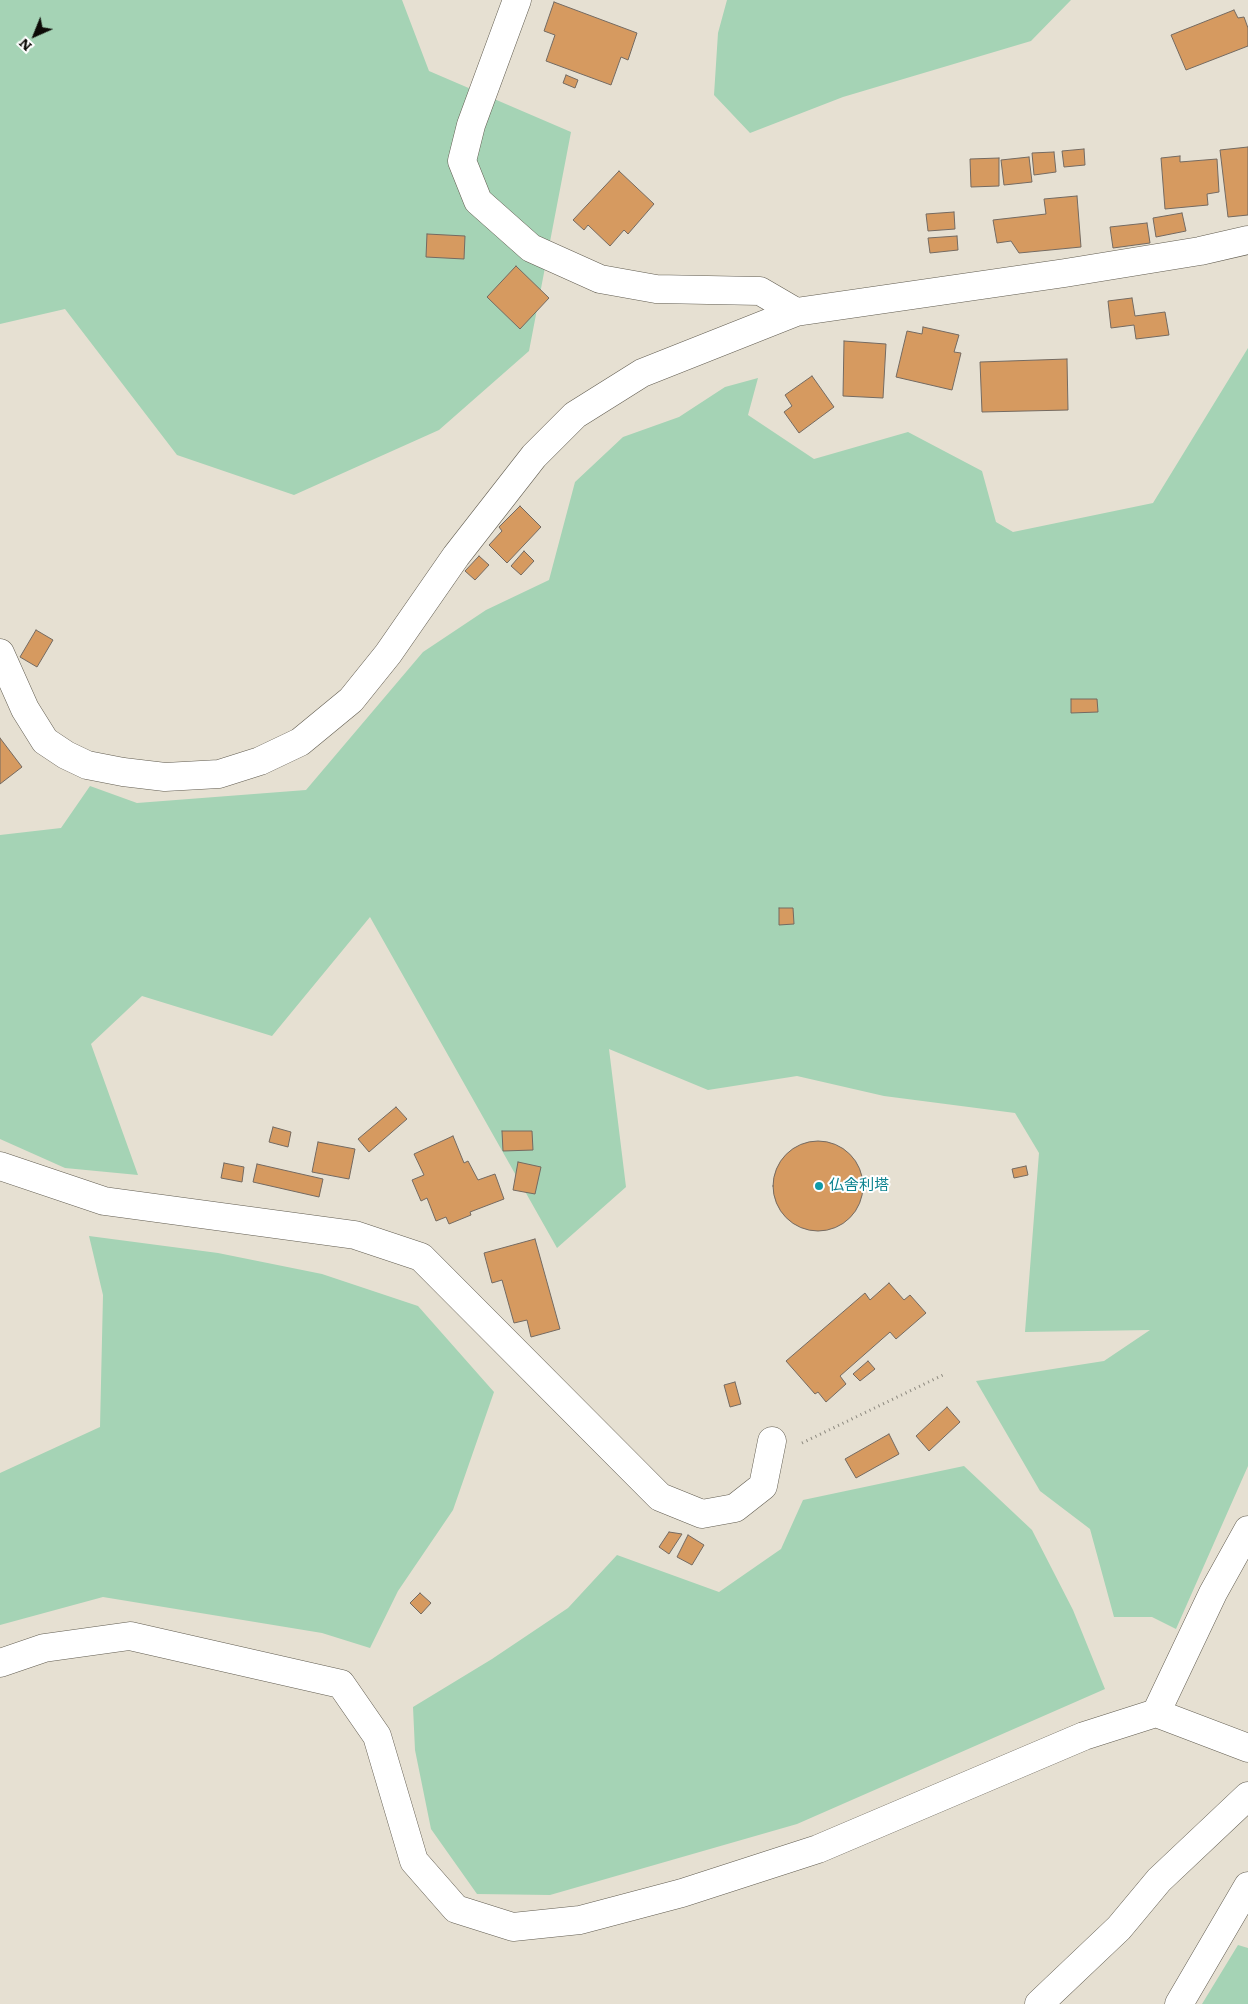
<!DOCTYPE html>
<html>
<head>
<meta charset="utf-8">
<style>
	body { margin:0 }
	#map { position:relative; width:1248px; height:2004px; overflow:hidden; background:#e6e0d2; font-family:Literata,serif }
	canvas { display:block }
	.north { position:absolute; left:10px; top:10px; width:50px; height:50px; -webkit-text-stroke:4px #fff; paint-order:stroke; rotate:224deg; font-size:14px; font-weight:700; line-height:20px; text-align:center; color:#0d0b07 }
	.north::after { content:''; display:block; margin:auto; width:18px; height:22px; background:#0d0b07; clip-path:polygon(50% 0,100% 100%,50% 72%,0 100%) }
</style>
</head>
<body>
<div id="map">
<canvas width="1248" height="2004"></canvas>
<div class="north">N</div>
</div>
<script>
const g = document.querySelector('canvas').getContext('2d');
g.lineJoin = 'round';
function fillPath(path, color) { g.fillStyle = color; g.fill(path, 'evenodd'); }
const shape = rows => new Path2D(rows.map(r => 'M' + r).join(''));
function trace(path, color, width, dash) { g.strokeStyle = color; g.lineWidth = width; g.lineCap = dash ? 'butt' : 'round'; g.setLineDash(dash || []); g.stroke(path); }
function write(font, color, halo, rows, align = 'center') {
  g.font = font + ' Literata,"Noto Sans JP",serif'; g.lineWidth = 4; g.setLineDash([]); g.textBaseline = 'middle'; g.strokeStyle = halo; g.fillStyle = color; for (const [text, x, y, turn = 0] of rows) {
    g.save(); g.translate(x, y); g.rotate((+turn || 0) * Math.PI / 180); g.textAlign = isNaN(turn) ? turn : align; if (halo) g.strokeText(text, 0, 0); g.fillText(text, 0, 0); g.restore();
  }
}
const green = shape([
	[0,0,402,0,429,71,571,132,529,351,439,430,294,495,177,455,65,309,0,324],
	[727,0,1071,0,1031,41,843,97,750,133,714,95,718,33],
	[1248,348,1248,1466,1176,1629,1152,1617,1114,1617,1090,1529,1040,1491,976,1381,1104,1361,1150,1330,1025,1332,1039,1153,1015,1113,884,1096,797,1076,708,1090,609,1049,626,1187,557,1248,370,917,272,1036,142,996,91,1044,138,1175,65,1168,0,1139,0,835,61,828,90,786,137,803,306,790,423,652,486,610,549,580,575,482,623,437,679,417,725,387,758,378,748,415,814,459,908,432,982,471,996,522,1013,532,1153,503],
	[89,1236,218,1253,322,1274,418,1306,494,1392,453,1510,398,1591,370,1648,322,1633,103,1597,0,1625,0,1473,100,1427,103,1295],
	[964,1466,1032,1530,1073,1610,1105,1689,797,1824,550,1895,477,1894,431,1829,415,1750,413,1707,492,1659,568,1608,617,1555,719,1592,781,1549,803,1500],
	[1238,1945,1248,1948,1248,2004,1202,2004]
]);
const building = shape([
	[554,2,637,33,628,60,621,57,611,85,546,61,555,35,544,31,554,2],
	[1234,10,1238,18,1244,17,1248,28,1248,46,1186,70,1171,35,1234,10],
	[566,75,578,80,575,88,563,83,566,75],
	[1248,147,1248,215,1228,217,1220,150,1248,147],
	[1084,149,1085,165,1064,167,1062,151,1084,149],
	[1054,152,1056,172,1034,175,1032,153,1054,152],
	[1180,156,1180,162,1217,159,1219,192,1207,194,1208,205,1165,209,1161,158,1180,156],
	[1029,157,1032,182,1004,185,1001,160,1029,157],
	[999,158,999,186,971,187,970,159,999,158],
	[619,171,654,204,628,234,624,230,610,246,588,225,584,230,573,220,619,171],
	[1077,196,1081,247,1019,253,1011,241,997,243,993,220,1046,214,1044,199,1077,196],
	[954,212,955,229,928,231,926,214,954,212],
	[1182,213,1186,231,1156,237,1153,218,1182,213],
	[1147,223,1150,243,1113,248,1110,227,1147,223],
	[427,234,465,236,464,259,426,257,427,234],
	[957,236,958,250,930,253,928,238,957,236],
	[516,266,549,298,520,329,487,297,516,266],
	[1132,298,1135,316,1165,312,1169,335,1136,339,1134,325,1111,328,1108,301,1132,298],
	[923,327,959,335,954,352,961,353,952,390,896,377,907,331,922,334,923,327],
	[844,341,886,344,883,398,843,396,844,341],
	[1067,359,1068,410,982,412,980,362,1067,359],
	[812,376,834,407,799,433,784,412,792,406,785,395,812,376],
	[520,506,541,527,507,563,489,545,502,531,499,527,520,506],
	[524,551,534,561,521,575,511,566,524,551],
	[479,556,489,565,475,580,465,571,479,556],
	[36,630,53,640,37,667,20,657,36,630],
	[1071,699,1097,699,1098,712,1071,713,1071,699],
	[0,738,22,767,0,784,0,738],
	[779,908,793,908,794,924,779,925,779,908],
	[396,1107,407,1119,369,1152,358,1139,396,1107],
	[273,1127,291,1132,288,1147,269,1142,273,1127],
	[502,1131,532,1131,533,1150,503,1151,502,1131],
	[453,1136,464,1163,468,1161,478,1180,495,1174,504,1199,470,1212,471,1215,449,1224,446,1217,436,1221,427,1198,421,1201,412,1180,424,1175,414,1154,453,1136],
	'773 1186a45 45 0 1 1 90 0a45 45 0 1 1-90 0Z',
	[318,1142,355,1149,349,1179,312,1172,318,1142],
	[518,1162,541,1167,535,1194,513,1190,518,1162],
	[224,1163,244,1167,242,1182,221,1178,224,1163],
	[257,1164,323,1179,319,1197,253,1182,257,1164],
	[1026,1166,1028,1175,1014,1178,1012,1169,1026,1166],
	[535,1239,560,1329,531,1337,527,1320,514,1323,502,1280,492,1283,484,1253,535,1239],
	[889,1283,904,1300,910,1295,926,1313,896,1339,890,1332,840,1376,846,1384,826,1402,818,1392,815,1394,786,1361,865,1293,870,1300,889,1283],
	[868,1361,875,1369,860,1381,853,1374,868,1361],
	[735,1382,741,1404,730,1407,724,1385,735,1382],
	[947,1407,960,1422,929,1451,916,1436,947,1407],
	[889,1434,899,1454,856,1478,845,1459,889,1434],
	[669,1532,682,1534,669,1554,659,1547,669,1532],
	[688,1535,704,1545,692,1565,677,1557,688,1535],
	[420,1593,431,1603,421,1614,410,1603,420,1593]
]);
const path = shape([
	[802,1443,943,1375]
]);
const minor = shape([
	[517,0,471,125,462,161,478,201,531,248,600,279,656,289,760,291,796,312],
	[0,653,25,709,45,741,66,755,87,765,123,772,165,777,219,774,260,761,300,742,351,700,388,654,456,556,534,456,575,415,642,373,796,312,1065,273,1200,251,1248,240],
	[0,1166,104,1201,355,1235,421,1257,660,1497,702,1514,735,1508,763,1486,772,1441],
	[0,1663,44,1648,130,1636,341,1684,377,1736,414,1861,456,1909,513,1927,580,1920,682,1893,818,1849,1084,1736,1156,1713,1248,1748],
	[1156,1713,1213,1593,1248,1530],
	[1039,2004,1119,1928,1159,1880,1248,1796],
	[1179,2004,1248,1886]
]);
const markers = [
	[819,1186,5,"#0f9aa8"]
];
const cultureNames = [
	["仏舎利塔",829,1186]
];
fillPath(green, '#a5d3b5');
fillPath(building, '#d69a60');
trace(building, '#746a61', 1);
trace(minor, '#615c50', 29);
trace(path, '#8d897f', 3, [1, 4]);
trace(minor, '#fff', 28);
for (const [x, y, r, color] of markers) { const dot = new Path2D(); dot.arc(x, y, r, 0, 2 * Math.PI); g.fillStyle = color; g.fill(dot); trace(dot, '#fff', 2); }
write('15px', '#0d838f', '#fff', cultureNames, 'left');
</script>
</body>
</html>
